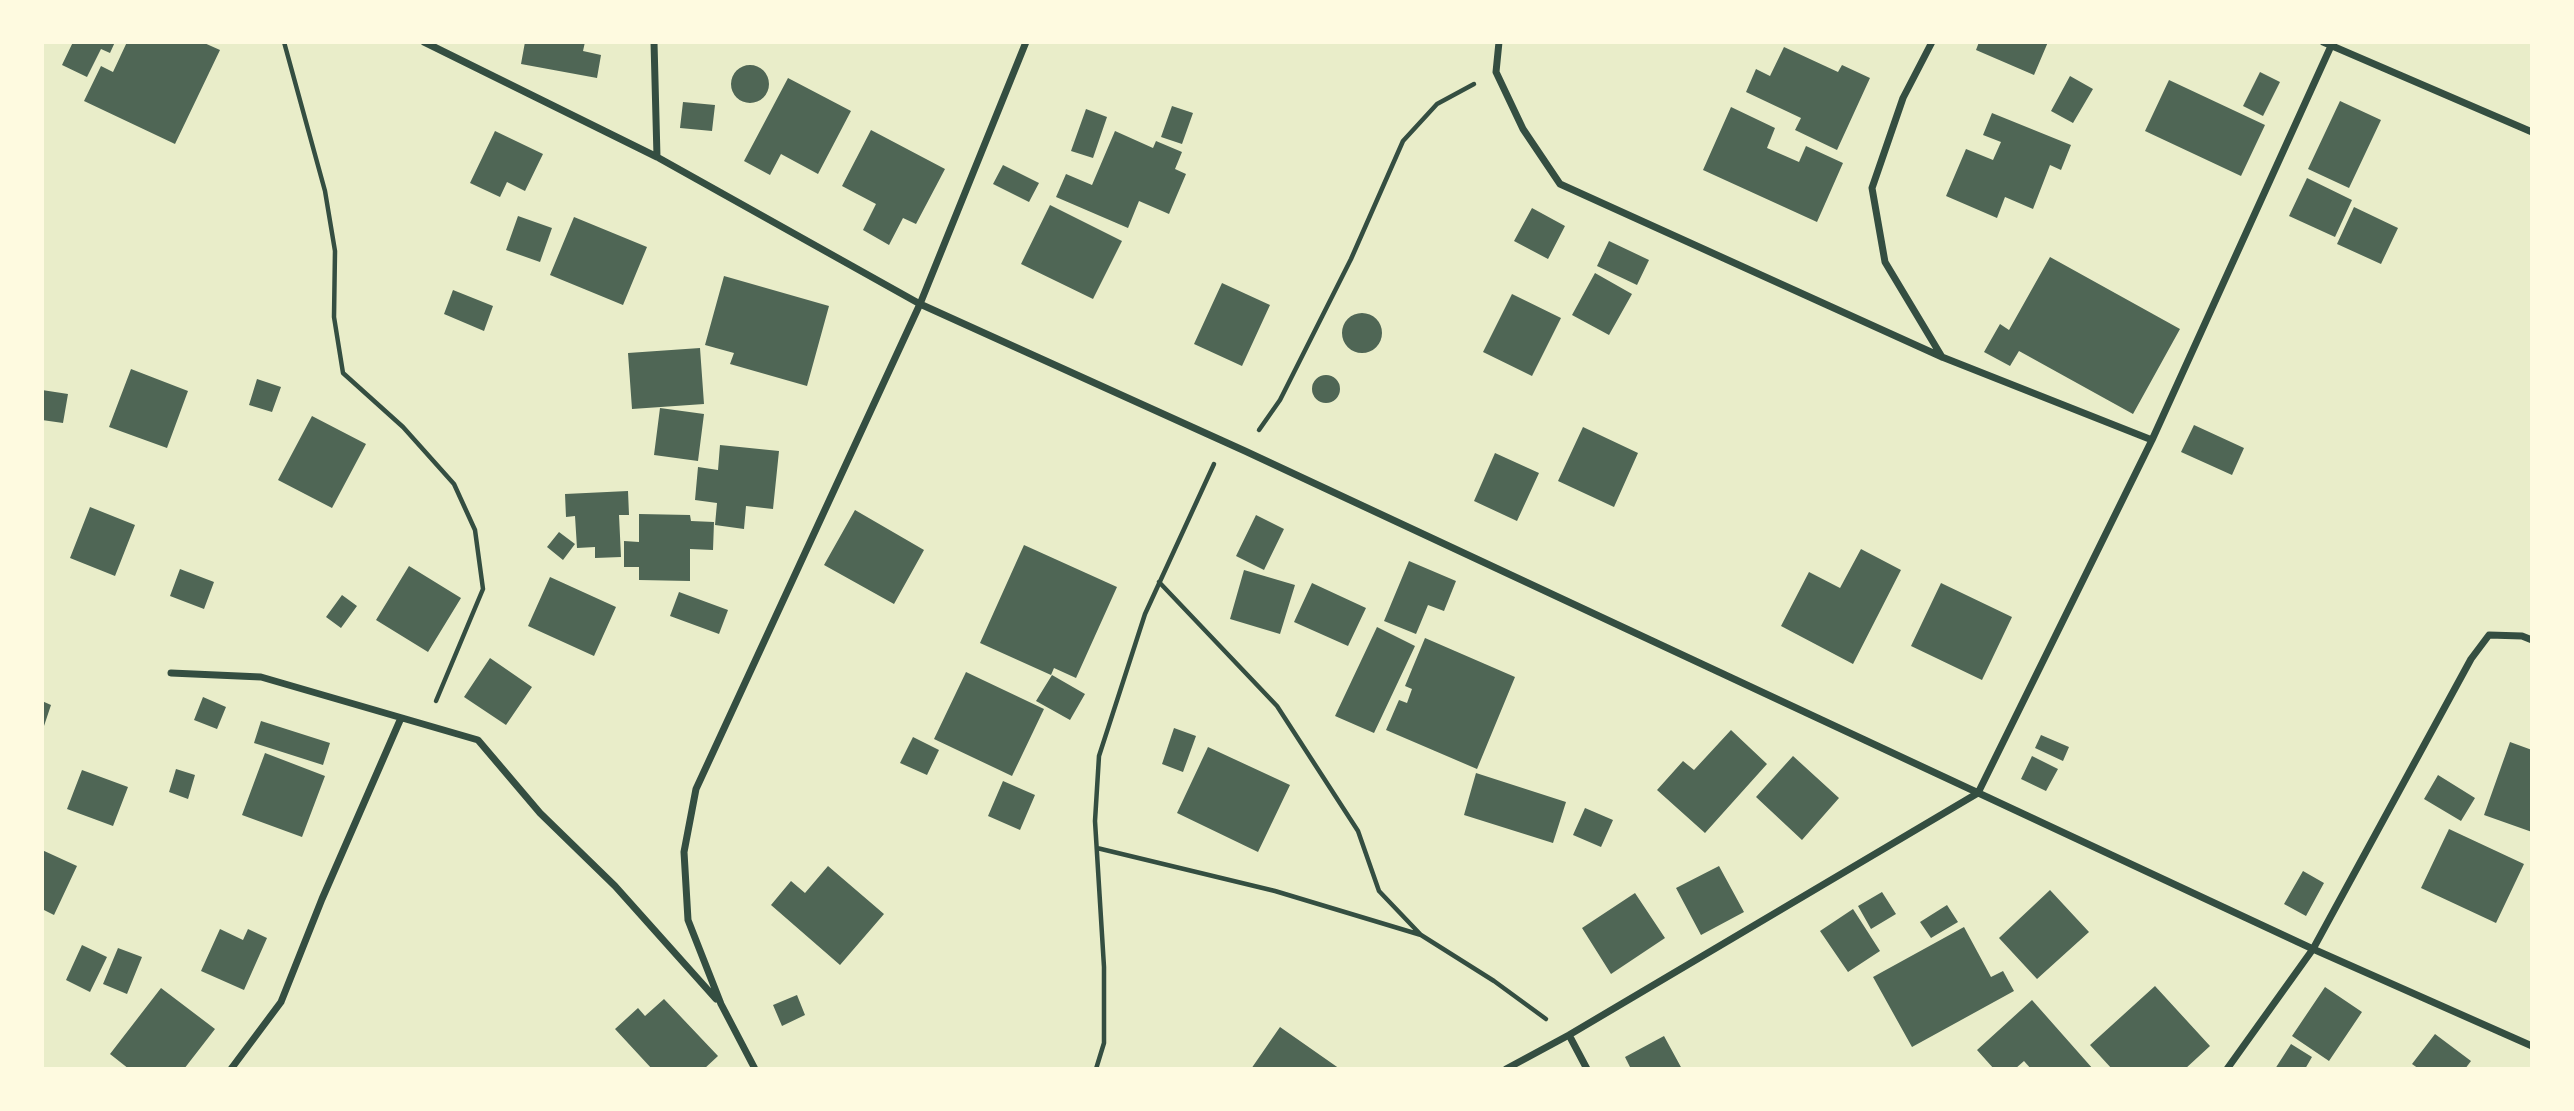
<!DOCTYPE html>
<html>
<head>
<meta charset="utf-8">
<style>
	body { margin:0 }
	#map { position:relative; width:2574px; height:1111px; overflow:hidden; background:#e9edc9; font-family:Poppins,sans-serif }
	canvas { display:block }
	.frame { position:absolute; inset:0; border:44px solid #fefae0; pointer-events:none }
</style>
</head>
<body>
<div id="map">
<canvas width="2574" height="1111"></canvas>
<div class="frame"></div>
</div>
<script>
const g = document.querySelector('canvas').getContext('2d');
g.lineJoin = 'round';
function fillPath(path, color) { g.fillStyle = color; g.fill(path, 'evenodd'); }
const shape = rows => new Path2D(rows.map(r => 'M' + r).join(''));
function trace(path, color, width, dash) { g.strokeStyle = color; g.lineWidth = width; g.lineCap = dash ? 'butt' : 'round'; g.setLineDash(dash || []); g.stroke(path); }
const building = shape([
	[73,42,115,42,110,53,101,49,87,77,62,65],
	[127,42,202,42,220,50,175,144,84,101,101,66,113,72],
	[525,42,585,42,583,51,601,55,597,78,521,64],
	[1979,42,2048,42,2034,75,1976,50],
	[1784,47,1838,72,1842,65,1870,78,1837,150,1795,130,1801,118,1746,92,1756,69,1770,76],
	'731 84a19 19 0 1 1 38 0a19 19 0 1 1-38 0Z',
	[2260,72,2280,82,2263,116,2243,106],
	[2070,76,2093,89,2073,123,2051,111],
	[788,78,851,111,818,174,781,154,770,175,744,161],
	[2169,80,2265,125,2241,176,2145,131],
	[2340,101,2381,120,2349,188,2308,169],
	[683,102,715,105,712,131,680,128],
	[1172,106,1193,113,1182,144,1161,137],
	[1731,107,1775,128,1767,148,1799,162,1806,146,1843,163,1817,222,1703,170],
	[1086,109,1107,117,1093,158,1071,151],
	[1992,113,2071,145,2061,170,2050,165,2033,209,2005,197,1997,218,1946,196,1966,149,1993,160,2001,142,1983,135],
	[871,130,945,169,916,224,903,218,889,245,863,230,876,204,842,186],
	[495,131,543,154,525,191,507,182,500,197,470,183],
	[1115,131,1153,148,1156,141,1182,152,1175,169,1186,174,1169,214,1139,201,1128,228,1056,197,1066,174,1092,185],
	[1003,165,1039,183,1029,202,993,184],
	[2307,178,2352,200,2335,237,2289,216],
	[1050,205,1122,241,1093,299,1021,264],
	[2354,207,2398,228,2381,264,2337,244],
	[1532,208,1565,226,1548,259,1514,241],
	[518,216,552,228,540,262,506,250],
	[574,217,647,247,623,305,550,275],
	[1609,241,1649,260,1637,285,1597,266],
	[2050,257,2180,329,2133,414,2019,351,2010,366,1984,352,2000,324,2009,330],
	[1595,273,1632,294,1609,335,1572,315],
	[724,276,829,306,807,386,730,364,734,353,705,345],
	[1222,283,1270,305,1242,366,1194,344],
	[453,290,493,306,484,331,444,314],
	[1512,294,1561,318,1532,376,1483,352],
	'1342 333a20 20 0 1 1 40 0a20 20 0 1 1-40 0Z',
	[700,348,704,404,632,409,628,353],
	[131,369,188,391,167,448,109,427],
	'1312 389a14 14 0 1 1 28 0a14 14 0 1 1-28 0Z',
	[257,379,281,387,272,412,249,405],
	[42,390,68,394,63,423,42,420],
	[660,408,704,414,698,461,654,455],
	[312,416,366,444,332,508,278,480],
	[2194,425,2244,448,2232,475,2181,452],
	[1583,427,1638,453,1614,507,1558,481],
	[720,445,779,451,773,509,746,506,744,529,715,525,717,503,695,500,698,467,718,470],
	[1495,453,1539,473,1517,521,1474,501],
	[628,491,629,515,619,515,621,557,595,558,595,547,577,548,575,516,566,517,565,494],
	[90,507,135,525,115,576,70,558],
	[855,510,924,550,894,604,824,565],
	[639,514,690,515,691,521,714,522,713,550,690,549,690,581,639,580,639,567,624,567,624,541,639,542],
	[1256,515,1284,529,1264,570,1236,556],
	[559,532,575,544,563,560,547,547],
	[1024,545,1117,587,1076,678,1054,668,1051,675,980,643],
	[1861,549,1901,570,1853,664,1781,626,1809,572,1840,588],
	[1409,561,1456,581,1444,611,1428,605,1416,634,1384,621],
	[409,566,461,598,428,652,376,620],
	[180,569,214,582,204,609,170,596],
	[1244,570,1295,585,1280,634,1230,619],
	[550,577,616,607,594,656,528,626],
	[1312,583,1366,608,1348,646,1294,622],
	[1941,583,2012,617,1982,680,1911,646],
	[679,592,728,610,719,634,670,616],
	[342,595,357,606,341,628,326,617],
	[1377,627,1415,646,1374,733,1335,716],
	[1425,638,1515,677,1477,769,1386,730,1399,700,1407,703,1412,689,1405,686],
	[490,658,532,687,506,725,464,697],
	[966,672,1044,709,1012,776,934,739],
	[1052,675,1085,694,1070,720,1036,701],
	[203,697,226,707,217,729,194,720],
	[42,701,51,705,42,732],
	[261,721,330,743,323,765,254,743],
	[1174,728,1196,736,1183,772,1162,764],
	[1731,730,1767,764,1705,833,1657,790,1683,761,1694,770],
	[2041,735,2069,747,2063,761,2035,748],
	[913,737,939,750,927,775,900,763],
	[2510,742,2532,750,2532,832,2484,815],
	[1208,747,1290,785,1258,852,1177,813],
	[265,753,325,776,302,837,242,815],
	[1793,756,1839,798,1802,840,1756,797],
	[2032,756,2058,769,2046,791,2021,779],
	[176,769,195,775,188,799,169,792],
	[82,770,128,787,113,826,67,809],
	[1476,773,1566,802,1553,843,1464,815],
	[2438,775,2475,798,2461,821,2424,799],
	[1003,781,1035,795,1020,830,988,816],
	[1585,808,1613,820,1601,847,1573,835],
	[2449,829,2524,864,2496,923,2421,888],
	[42,850,77,866,54,915,42,909],
	[828,866,884,914,840,965,771,905,791,881,805,893],
	[1719,866,1744,912,1701,935,1676,888],
	[2303,871,2324,883,2306,916,2284,904],
	[2050,890,2089,932,2037,979,1999,938],
	[1882,892,1896,914,1871,929,1858,906],
	[1635,893,1665,938,1611,974,1582,928],
	[1947,905,1958,922,1931,938,1920,922],
	[1853,909,1880,951,1848,972,1820,931],
	[1964,927,1991,977,2003,971,2014,991,1912,1047,1873,977],
	[220,929,243,940,248,929,267,938,244,990,201,971],
	[82,945,107,957,90,992,66,980],
	[118,948,142,957,127,994,103,984],
	[2155,986,2210,1046,2185,1069,2112,1069,2090,1045],
	[2325,987,2362,1012,2329,1061,2292,1036],
	[161,988,215,1029,184,1069,129,1069,110,1054],
	[797,995,805,1015,782,1026,773,1005],
	[664,999,718,1056,704,1069,652,1069,615,1029,638,1008,645,1016],
	[2032,1000,2093,1069,2031,1069,2024,1061,2015,1069,1994,1069,1977,1050],
	[1280,1027,1340,1069,1251,1069],
	[2435,1034,2471,1061,2465,1069,2419,1069,2412,1064],
	[1664,1036,1682,1069,1631,1069,1625,1057],
	[2291,1044,2312,1057,2305,1069,2275,1069]
]);
const path = shape([
	[284,42,325,191,335,251,334,317,343,373,403,427,454,484,475,530,483,589,436,701],
	[1259,430,1280,400,1351,259,1403,141,1437,104,1474,84],
	[1159,582,1277,706,1358,831,1379,891,1421,935,1494,981,1546,1019],
	[1097,848,1275,891,1421,935],
	[1096,1069,1104,1043,1104,967,1095,821,1099,756,1145,614,1214,464]
]);
const minor = shape([
	[424,42,657,157,920,304,1245,451,2313,949,2532,1046],
	[654,42,657,157],
	[1499,42,1496,72,1523,129,1560,184,1942,357,2152,440],
	[1932,42,1903,98,1872,188,1885,262,1942,357],
	[2323,42,2532,132],
	[171,673,261,677,478,740,540,813,615,886,716,999],
	[1569,1035,1587,1069],
	[231,1069,281,1002,322,899,401,718],
	[755,1069,721,1004,688,920,684,852,696,789,920,304,1026,42],
	[1506,1069,1569,1035,1978,793,2152,440,2331,46],
	[2227,1069,2313,949,2471,659,2489,635,2522,636,2532,640]
]);
fillPath(building, '#4f6655');
trace(path, '#344e41', 4.5);
trace(minor, '#344e41', 7);
</script>
</body>
</html>
